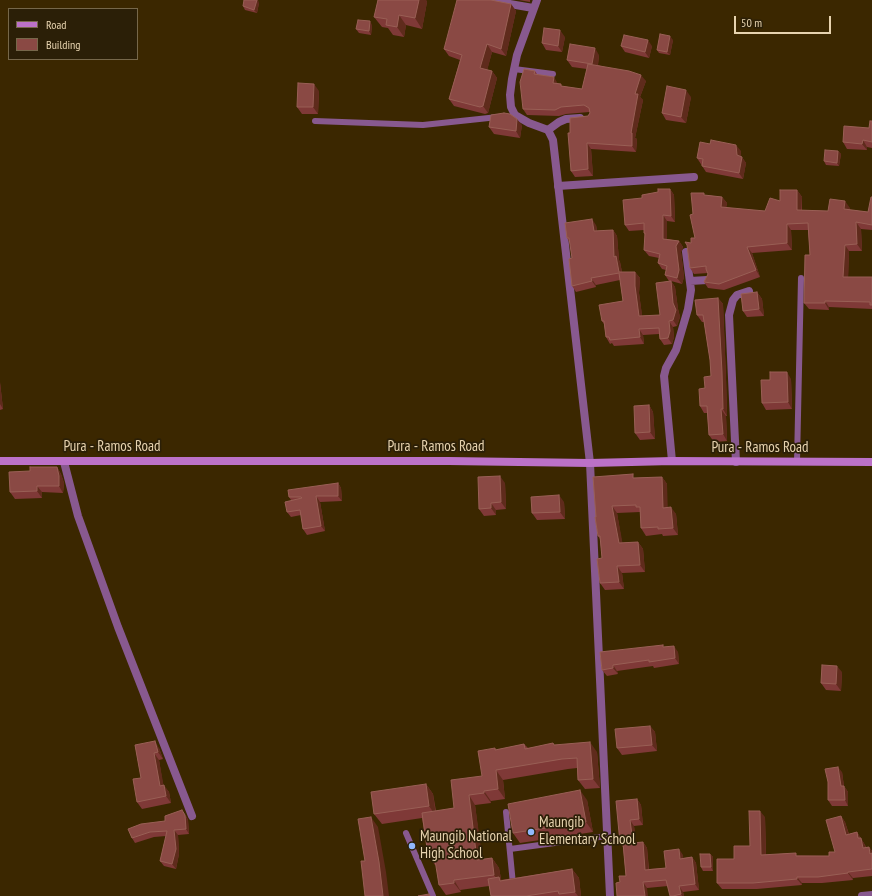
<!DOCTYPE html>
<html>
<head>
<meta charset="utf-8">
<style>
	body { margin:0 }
	#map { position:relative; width:872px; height:896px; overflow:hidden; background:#3b2700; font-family:"PT Sans Narrow",sans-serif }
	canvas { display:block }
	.legend { position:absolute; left:8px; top:8px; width:130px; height:52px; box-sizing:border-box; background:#2b1f07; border:1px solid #76674a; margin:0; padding:5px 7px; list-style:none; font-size:12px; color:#e7d3af }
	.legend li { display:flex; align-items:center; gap:8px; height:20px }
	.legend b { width:20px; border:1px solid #76674a }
	.scale { position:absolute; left:734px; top:16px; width:97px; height:18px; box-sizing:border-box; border:2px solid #e7d3af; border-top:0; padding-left:5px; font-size:12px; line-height:14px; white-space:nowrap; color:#e7d3af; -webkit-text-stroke:3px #2b1f07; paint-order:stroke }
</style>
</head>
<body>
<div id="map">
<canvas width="872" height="896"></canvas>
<ul class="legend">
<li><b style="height:5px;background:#bc71c8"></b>Road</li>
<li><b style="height:11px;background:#8a4944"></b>Building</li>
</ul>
<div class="scale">50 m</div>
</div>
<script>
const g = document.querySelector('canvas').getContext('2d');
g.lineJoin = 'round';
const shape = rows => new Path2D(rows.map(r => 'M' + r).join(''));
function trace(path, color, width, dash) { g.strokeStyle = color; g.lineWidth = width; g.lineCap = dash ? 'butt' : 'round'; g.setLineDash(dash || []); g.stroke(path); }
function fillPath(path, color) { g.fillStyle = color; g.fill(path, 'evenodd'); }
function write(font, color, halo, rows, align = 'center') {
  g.font = font + ' "PT Sans Narrow",sans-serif'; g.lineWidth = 3.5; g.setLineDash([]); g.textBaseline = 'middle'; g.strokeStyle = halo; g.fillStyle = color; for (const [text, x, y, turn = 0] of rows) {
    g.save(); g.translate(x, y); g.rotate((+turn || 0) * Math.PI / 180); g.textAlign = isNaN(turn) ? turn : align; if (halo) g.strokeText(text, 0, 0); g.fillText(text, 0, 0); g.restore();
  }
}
const service = shape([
	[514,69,553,74],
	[315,121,423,125,498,117],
	[797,461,801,278],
	[506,812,513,884],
	[406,833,433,896],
	[510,849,607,836]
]);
const minor = shape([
	[487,0,533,8],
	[548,130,559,122,566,119,580,118],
	[558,186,694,177],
	[690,281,707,280],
	[672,461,664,376,666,368,676,350,688,309,691,290,686,252],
	[64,462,78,516,118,627,192,816],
	[736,462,729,315,733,300,737,295,749,291],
	[590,463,610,896],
	[862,896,872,895]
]);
const tertiary = shape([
	[537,0,517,55,512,79,510,95,511,107,515,115,529,123,548,130,553,140,590,463]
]);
const secondary = shape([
	[0,461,449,461,590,463,672,461,872,462]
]);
const wall = shape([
	[378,0,426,0,427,2,422,29,406,25,404,37,393,35,388,28,382,27,374,17],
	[519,0,530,0,530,2],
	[259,3,257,13,245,10,243,6],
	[511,4,516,11,506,56,492,52,487,70,492,71,497,78,488,113,485,114,454,106,449,99,460,60,449,56,444,49],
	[372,25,371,35,359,33,356,29],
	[565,37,562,52,546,50,542,43],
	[673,40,670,55,659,53,657,50],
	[621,46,652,46,649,58,625,52],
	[599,55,598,65,646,81,640,97,643,100,635,138,637,139,636,152,591,149,593,176,575,177,571,171,570,133,588,116,590,112,589,112,566,114,559,116,527,115,523,109,535,71,537,74,562,86,582,89,587,69,572,67,567,60],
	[319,91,318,114,302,114,297,107],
	[691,97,686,123,666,120,662,113],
	[872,121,872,148,867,147,867,150,847,149,843,142,869,128],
	[522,125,520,138,494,134,489,127],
	[741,151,741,156,746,163,743,179,706,172,697,158],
	[838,151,841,154,839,166,826,165,824,161],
	[670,189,674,195,675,222,667,221,667,239,679,241,683,247,681,252,684,277,682,284,671,281,675,287,678,309,680,317,677,326,673,327,674,337,672,344,664,345,660,339,659,334,643,335,644,344,614,346,612,343,610,344,606,337,604,324,602,321,623,301,620,280,596,285,596,287,576,292,572,286,572,258,570,243,567,238,596,225,597,231,613,230,617,236,619,260,620,262,622,272,635,272,640,278,639,293,642,316,660,315,670,281,669,281,665,275,666,270,662,269,658,263,659,258,649,256,644,250,645,235,644,233,644,230,629,231,625,225,642,198],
	[797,190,802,197,802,210,828,211,850,208,850,210,868,212,872,197,872,230,861,229,862,251,849,251,848,277,872,277,872,309,829,307,829,310,809,309,804,303,810,255,808,230,791,230,792,250,752,253,760,277,724,290,708,288,704,282,708,274,708,273,694,274,690,268,691,243,695,238,693,214,706,195,722,197,727,203,726,208,765,211,780,201],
	[757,292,762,299,764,316,747,317,743,311],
	[718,298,723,304,726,378,727,416,726,416,727,441,714,442,709,435,707,413,704,413,700,406,705,388,711,376,710,360,704,322,702,322,697,315],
	[791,379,792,409,766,410,762,403],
	[0,382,3,409,0,410],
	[649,405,653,412,655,439,640,440,635,433],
	[57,467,61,474,64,483,63,493,42,492,42,498,15,499,10,492],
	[662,477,667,484,667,507,676,514,678,535,663,536,662,534,646,536,641,528,640,512,617,513,622,543,638,542,643,549,645,572,622,573,624,589,605,590,600,583,602,558,600,539,598,536,596,517,635,478],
	[338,483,341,488,342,501,320,502,325,531,307,535,303,529,301,515,291,517,287,512,291,500,289,497],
	[505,483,506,509,496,510,496,515,484,516,479,509],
	[564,502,565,519,537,520,532,513],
	[665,647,678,652,679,664,654,668,653,666,617,671,618,674,607,676,602,670,600,652],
	[842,672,841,691,826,690,821,683],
	[650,726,655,732,657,751,622,755,617,748],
	[524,744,528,748,554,745,597,752,600,788,585,789,578,780,577,768,568,769,503,780,505,799,491,801,491,803,475,805,482,860,492,858,499,868,501,879,501,880,572,869,579,878,581,896,491,896,489,886,460,890,461,892,446,895,439,885,436,865,435,865,428,855,422,818,382,824,374,814,426,784,433,794,436,811,454,808,482,776,495,748,496,750],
	[135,745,159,748,163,759,159,760,163,785,169,792,171,803,142,809,137,802,141,778],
	[842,772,844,786,848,792,848,806,832,806,828,800],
	[637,799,641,805,643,825,634,826,636,843,643,842,647,848,649,869,666,868,683,855,683,858,692,857,696,863,699,890,683,892,684,896,670,896,668,886,647,888,620,882,626,876,623,847,620,843],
	[587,800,593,832,520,843,513,833],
	[186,816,188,820,189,834,178,835,179,854,176,869,164,866,160,861,166,836,154,837,135,843,132,838,165,821],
	[841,816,845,822,849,834,857,832,865,845,866,847,869,847,872,851,872,876,853,878,853,880,822,883,802,883,802,885,757,889,722,889,717,883,734,859,750,846,765,817,766,855,829,856,835,852],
	[710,854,713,857,713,871,703,871,701,867]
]);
const shadedWall = shape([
	[257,0,258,0,259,3,257,13,254,10],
	[419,0,426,0,427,2,422,29,415,18],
	[511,4,516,11,506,56,501,49],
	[399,15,406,25,404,37,397,27],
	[370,21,372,25,371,35,369,31],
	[560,30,565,37,562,52,558,46],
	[670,36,673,40,670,55,667,52],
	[648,40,652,46,649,58,645,52],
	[487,44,492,52,486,75,480,68],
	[595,48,599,55,597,71,592,64],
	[492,71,497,78,488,113,483,106],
	[641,75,646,81,640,97,643,100,635,138,637,139,636,152,632,146,631,133,635,94],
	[554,77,558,84,553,83],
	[314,84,319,91,318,114,313,107],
	[686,90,691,97,686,123,681,117],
	[517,119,522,125,520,138,516,131],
	[863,140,867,147,867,150,862,144],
	[587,143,591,149,593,176,588,169],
	[736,145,741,151,741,161,742,157,746,163,743,179,739,173,737,155],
	[838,151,841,154,839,166,837,163],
	[670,189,674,195,675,222,671,216],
	[797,190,802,197,801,216,797,210],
	[722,197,727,203,725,214,721,207],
	[845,201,850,208,849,215,844,209],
	[663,215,667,221,667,245,663,239],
	[592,219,596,225,598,237,594,231],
	[856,222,861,229,862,251,857,244],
	[787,224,791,230,792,250,787,243],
	[613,230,617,236,619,260,620,262,623,278,619,272,614,257],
	[679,241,683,247,681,252,684,277,682,284,677,278,676,246],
	[845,245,849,251,848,283,843,277],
	[747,247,752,253,760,277,756,270],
	[635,272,640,278,639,293,643,322,639,316,635,286],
	[591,278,596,285,596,287,592,281],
	[671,281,675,287,678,309,680,317,677,326,673,320,673,303],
	[757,292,762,299,764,316,759,309],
	[718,298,723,304,726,378,727,416,723,409],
	[825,301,829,307,829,310,825,303],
	[669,321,673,327,674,337,672,344,668,338],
	[639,329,643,335,644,344,640,337],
	[787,372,791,379,792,409,788,402],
	[0,382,0,383,3,409,0,404],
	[649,405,653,412,655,439,650,432],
	[721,409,726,416,727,441,723,434],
	[57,467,61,474,64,483,63,493,59,486],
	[500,476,505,483,506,509,501,502],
	[662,477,667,484,668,515,663,508],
	[338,483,341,488,342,501,338,496],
	[37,486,42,492,42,498,37,491],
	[559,495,564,502,565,519,560,512],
	[316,496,320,502,325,531,321,526],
	[491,503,496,510,496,515,491,508],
	[612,506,617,513,624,551,619,543],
	[671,507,676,514,678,535,673,528],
	[638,542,643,549,645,572,640,565],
	[617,566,622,573,624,589,619,582],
	[674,646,678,652,679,664,675,658],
	[613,665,617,671,618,674,613,668],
	[837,666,842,672,841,691,836,684],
	[650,726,655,732,657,751,652,745],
	[155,741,159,748,163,759,158,752],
	[590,742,597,752,600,788,593,779],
	[154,753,159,760,165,793,160,786],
	[838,767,842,772,844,787,844,786,848,792,848,806,845,800,841,786],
	[496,770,503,780,505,799,498,789],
	[426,784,433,794,436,816,429,806],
	[164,785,169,792,171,803,166,796],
	[580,790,587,800,593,832,586,822],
	[484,791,491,801,491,803,484,793],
	[469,795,475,805,484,870,477,860],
	[637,799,641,805,643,825,639,819],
	[182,810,188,820,189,834,186,829],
	[760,811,765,817,766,862,761,855],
	[841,816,845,822,851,842,846,835],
	[371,817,378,827,386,872,389,896,383,896],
	[630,820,634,826,637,849,633,843],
	[174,830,178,835,179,854,176,869,172,864],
	[857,832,865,845,867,854,863,848,858,838],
	[643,842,647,848,649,876,645,870],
	[869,847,872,851,872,856,870,854],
	[679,849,683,855,684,865,680,859],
	[710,854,713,857,713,871,711,867],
	[692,857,696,863,699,890,695,884],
	[492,858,499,868,501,879,506,887,501,885,494,875],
	[572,869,579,878,581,896,578,896,575,892],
	[848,872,853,878,853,880,848,873],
	[797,877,802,883,802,885,797,879],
	[454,880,460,890,461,892,454,883],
	[643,882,647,888,648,896,645,896],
	[679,886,683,892,684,896,682,896,681,894]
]);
const building = shape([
	[244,0,257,0,254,10,243,6,244,0],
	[378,0,419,0,415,18,399,15,397,27,386,25,387,19,374,17,378,0],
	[457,0,491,0,511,4,501,49,487,44,480,68,492,71,483,106,480,107,449,99,462,55,444,49,457,0],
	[358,20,370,21,369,31,356,29,358,20],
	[544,28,560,30,558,46,542,43,544,28],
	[660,34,670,36,667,52,657,50,660,34],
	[624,35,648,40,645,52,621,46,624,35],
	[570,44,595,48,592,64,567,60,570,44],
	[588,64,629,71,641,75,635,94,638,94,631,133,632,133,632,146,587,143,588,169,571,171,568,133,570,133,570,118,588,116,590,113,589,108,584,105,561,107,555,110,523,109,520,82,524,69,535,71,534,74,554,77,553,83,561,84,561,86,582,89,588,64],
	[298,83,314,84,313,107,297,107,298,83],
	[667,86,686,90,681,117,662,113,667,86],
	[504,113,510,114,517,119,516,131,489,127,491,115,504,113],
	[870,121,872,121,872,142,863,140,862,144,843,142,844,126,869,128,870,121],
	[711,140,736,145,737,155,742,157,739,173,702,166,703,159,697,158,700,142,710,144,711,140],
	[825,150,838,151,837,163,824,161,825,150],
	[658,189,670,189,671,216,663,215,663,239,679,241,676,246,679,270,677,278,665,275,667,266,658,263,660,254,644,250,645,233,644,233,644,223,625,225,623,200,642,198,642,195,658,192,658,189],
	[780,190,797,190,797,210,828,211,830,199,845,201,844,209,868,212,871,197,872,197,872,225,856,222,857,244,845,245,843,277,872,277,872,305,870,305,870,302,825,301,825,303,804,303,805,255,810,255,808,223,787,224,787,243,747,247,756,270,719,284,704,282,708,274,706,269,706,266,690,268,687,245,685,242,691,243,691,238,695,238,690,215,693,214,691,193,704,193,704,195,722,197,721,207,765,211,770,198,780,201,780,190],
	[592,219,594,231,613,230,614,257,616,256,619,272,635,272,635,286,639,316,660,315,656,283,671,281,673,303,676,310,673,320,669,321,670,331,668,338,660,339,659,328,639,329,640,337,610,340,609,337,606,337,604,321,602,321,599,305,623,301,619,273,591,278,592,281,572,286,569,259,572,258,569,238,567,238,565,223,592,219],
	[757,292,759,309,743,311,741,294,757,292],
	[718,298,722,372,723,409,721,409,723,434,709,435,707,406,700,406,699,389,705,388,704,377,711,376,710,360,703,315,697,315,695,300,718,298],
	[770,372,787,372,788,402,762,403,761,380,770,380,770,372],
	[649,405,650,432,635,433,634,406,649,405],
	[30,467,57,467,59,476,59,486,37,486,37,491,10,492,9,472,30,471,30,467],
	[633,474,633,478,662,477,663,508,671,507,673,528,658,529,658,527,641,528,640,507,636,507,636,505,612,506,619,543,638,542,640,565,617,566,619,582,600,583,597,559,602,558,600,536,598,536,595,517,596,517,593,477,633,474],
	[500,476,501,502,491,503,491,508,479,509,478,477,500,476],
	[338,483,338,496,316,496,321,526,303,529,300,510,287,512,285,502,302,498,301,497,289,497,288,490,338,483],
	[559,495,560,512,532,513,531,497,559,495],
	[663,645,663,647,674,646,675,658,649,662,649,660,613,665,613,668,602,670,600,652,663,645],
	[822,665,837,666,836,684,821,683,822,665],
	[650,726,652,745,617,748,615,729,650,726],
	[155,741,158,752,154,753,160,786,164,785,166,796,137,802,133,779,141,778,135,745,155,741],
	[590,742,593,779,578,780,577,758,562,759,496,770,498,789,484,791,484,793,469,795,477,860,492,858,494,875,454,880,454,883,439,885,434,854,428,855,422,813,454,808,451,780,482,776,478,751,495,748,495,750,524,744,525,749,553,743,554,745,590,742],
	[838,767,841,786,844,786,845,800,828,800,828,782,825,769,838,767],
	[426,784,429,806,374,814,371,792,426,784],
	[580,790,586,822,513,833,508,804,580,790],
	[637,799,639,819,630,820,633,843,643,842,645,870,666,868,664,851,679,849,680,859,692,857,695,884,679,886,681,894,673,896,670,896,666,880,643,882,645,896,617,896,616,883,620,882,619,876,626,876,623,843,620,843,616,801,637,799],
	[182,810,185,815,186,829,174,830,176,849,172,864,160,861,167,831,150,832,132,838,128,829,141,824,165,821,165,816,182,810],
	[749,811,760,811,761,855,796,853,796,856,829,856,829,852,835,852,826,820,841,816,846,835,857,832,858,838,861,838,863,848,869,847,870,854,872,853,872,869,848,872,848,873,818,877,797,877,797,879,753,883,717,883,717,859,734,859,734,846,750,846,749,811],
	[371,817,379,862,383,896,365,896,361,861,365,861,358,819,371,817],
	[700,854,710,854,711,867,701,867,700,854],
	[572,869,575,892,559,894,558,891,526,896,491,896,488,879,499,877,500,881,572,869],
	[429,894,430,896,418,896,429,894]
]);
const markers = [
	[531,832,4,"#91b8fd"],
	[412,846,4,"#91b8fd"]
];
const streetNames = [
	["Pura - Ramos Road",112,447],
	["Pura - Ramos Road",436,447],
	["Pura - Ramos Road",760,448]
];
const poiNames = [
	["Maungib",539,823],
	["Elementary School",539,840],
	["Maungib National",420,837],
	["High School",420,854]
];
trace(service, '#88598f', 6);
trace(minor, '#88598f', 8);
trace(tertiary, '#88598f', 8);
trace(secondary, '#bc71c8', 8);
fillPath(wall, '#7f3937');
fillPath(shadedWall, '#5f2b1c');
fillPath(building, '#8a4944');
trace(building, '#995f55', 1);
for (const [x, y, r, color] of markers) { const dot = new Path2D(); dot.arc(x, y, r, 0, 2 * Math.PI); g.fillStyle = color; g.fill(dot); trace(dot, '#2b1f07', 1.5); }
write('15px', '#e7d3af', '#2b1f07', streetNames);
write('15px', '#e7d3af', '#2b1f07', poiNames, 'left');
</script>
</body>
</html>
